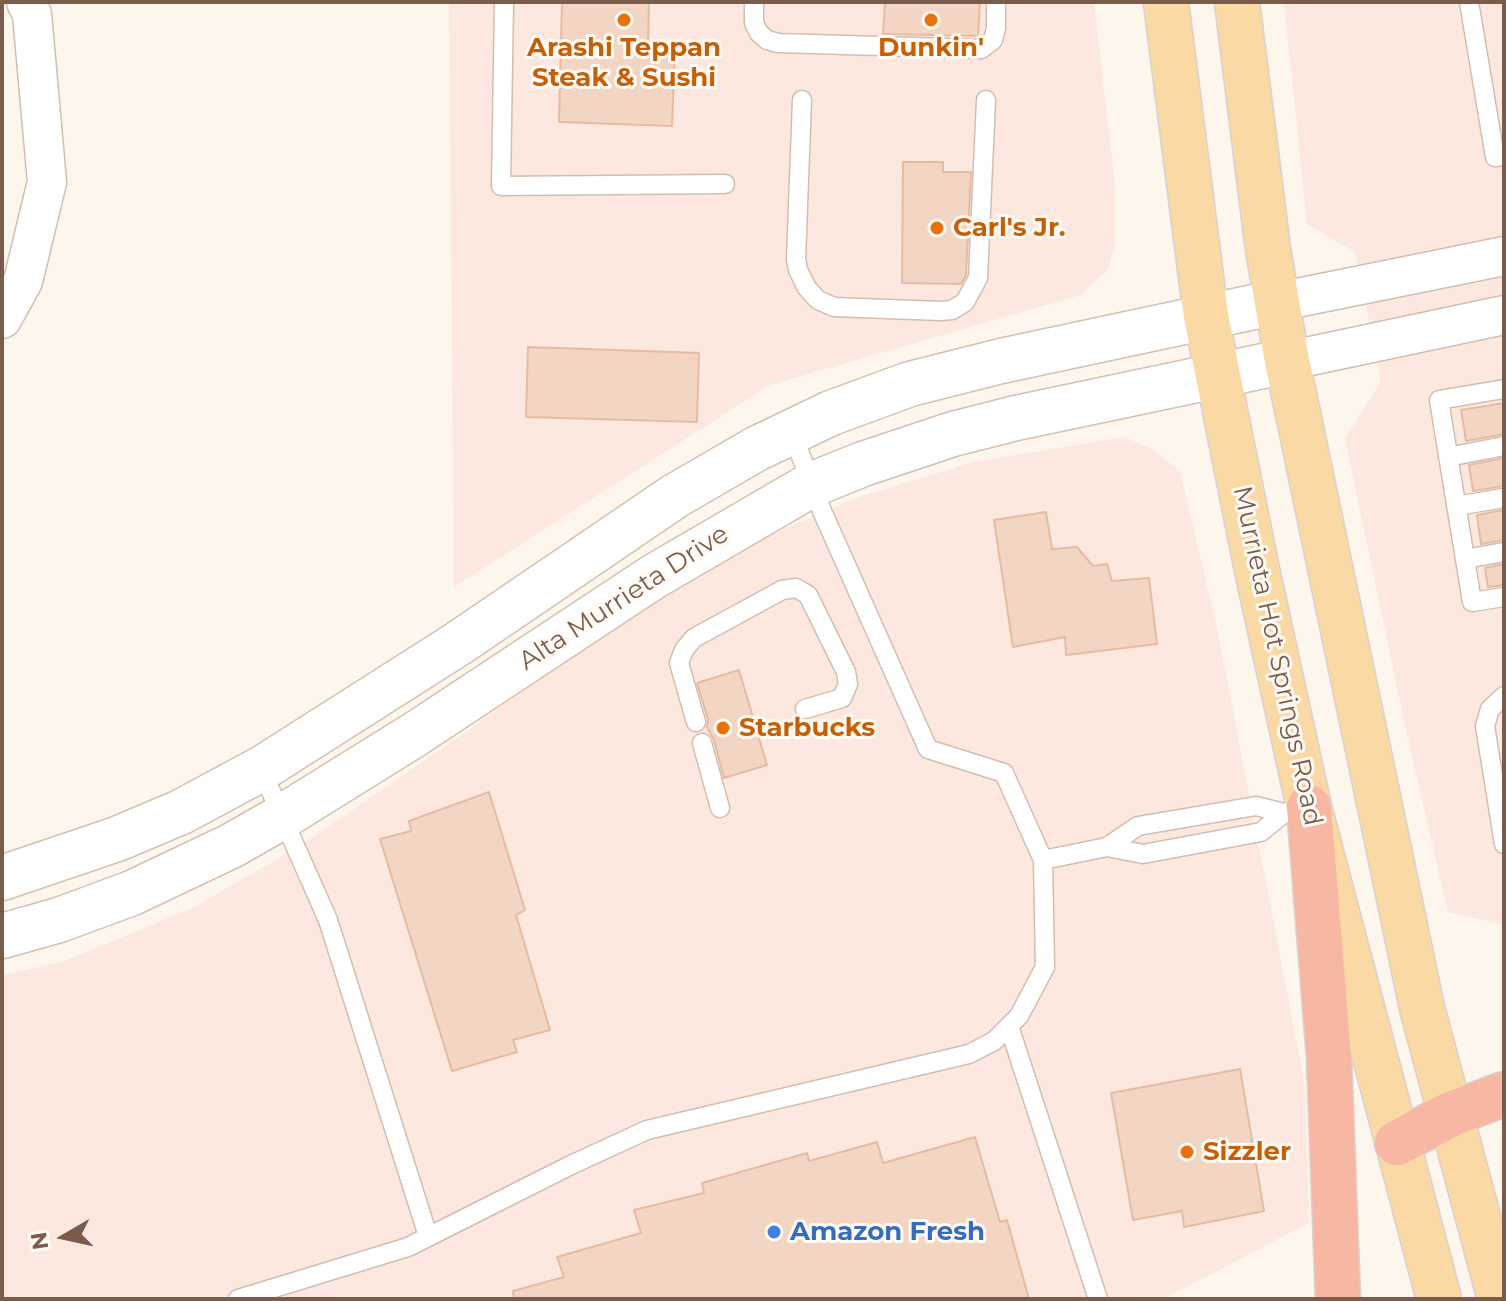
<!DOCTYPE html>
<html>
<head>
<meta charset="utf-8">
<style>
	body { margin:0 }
	#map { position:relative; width:1506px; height:1301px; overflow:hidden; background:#fdf6ec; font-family:Montserrat,sans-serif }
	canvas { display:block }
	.frame { position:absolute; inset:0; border:4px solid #7a5c4d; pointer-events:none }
	.north { position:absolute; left:24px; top:1197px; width:80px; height:80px; -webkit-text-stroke:6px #fffaf3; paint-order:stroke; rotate:261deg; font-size:22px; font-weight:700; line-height:32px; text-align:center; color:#7a5c4d }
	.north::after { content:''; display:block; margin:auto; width:28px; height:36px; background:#7a5c4d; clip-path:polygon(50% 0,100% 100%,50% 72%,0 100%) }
</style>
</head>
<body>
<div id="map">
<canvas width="1506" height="1301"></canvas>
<div class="frame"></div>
<div class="north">N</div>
</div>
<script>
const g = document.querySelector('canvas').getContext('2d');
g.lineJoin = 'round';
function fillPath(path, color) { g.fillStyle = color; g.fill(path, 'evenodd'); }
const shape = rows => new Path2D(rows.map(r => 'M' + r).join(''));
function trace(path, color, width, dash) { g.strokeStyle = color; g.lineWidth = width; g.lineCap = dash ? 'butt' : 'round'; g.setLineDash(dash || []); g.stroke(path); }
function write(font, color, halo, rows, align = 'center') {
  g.font = font + ' Montserrat,sans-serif'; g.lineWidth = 6; g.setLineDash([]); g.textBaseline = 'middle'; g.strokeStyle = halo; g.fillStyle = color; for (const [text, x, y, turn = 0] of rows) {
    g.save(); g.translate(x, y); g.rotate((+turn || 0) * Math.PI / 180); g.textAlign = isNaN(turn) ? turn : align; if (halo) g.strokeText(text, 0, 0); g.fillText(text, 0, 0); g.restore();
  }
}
const commercial = shape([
	[449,2,1094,2,1115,185,1115,244,1108,269,1081,295,770,385,454,587],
	[1284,2,1504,2,1504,925,1448,912,1406,730,1345,439,1381,381,1355,252,1307,224],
	[1125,437,1150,448,1180,471,1217,628,1305,1086,1309,1223,1163,1299,2,1299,2,975,62,962,190,909,297,848,460,736,574,653,731,553,850,500,973,462]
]);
const building = shape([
	[562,2,649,2,648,46,675,46,672,126,559,122,562,2],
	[885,2,980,2,978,36,883,34,885,2],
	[903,162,943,162,943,172,971,172,966,275,961,284,902,283,903,162],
	[528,347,699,353,697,422,526,417,528,347],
	[1504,403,1504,434,1466,441,1461,410,1504,403],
	[1504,458,1504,486,1473,491,1469,465,1504,458],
	[1504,510,1504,540,1481,544,1477,515,1504,510],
	[1046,512,1052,549,1077,547,1093,566,1107,564,1112,581,1149,578,1157,644,1066,655,1065,637,1013,647,994,520,1046,512],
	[1504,564,1504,585,1488,587,1485,568,1504,564],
	[739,670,767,765,724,778,714,740,707,727,708,719,697,683,739,670],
	[489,792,525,910,516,915,550,1030,513,1040,517,1052,452,1071,380,839,411,831,409,821,489,792],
	[1240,1069,1264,1211,1184,1227,1182,1211,1133,1220,1111,1093,1240,1069],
	[975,1137,1000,1222,1007,1220,1029,1299,514,1299,513,1291,564,1277,557,1257,641,1233,634,1210,704,1193,702,1183,807,1153,809,1161,877,1142,883,1163,975,1137]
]);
const lane = shape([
	[504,2,501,186,725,184],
	[754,2,754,23,759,33,767,40,778,43,981,49,993,40,996,28,996,2],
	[1469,2,1495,157,1504,156],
	[802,100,796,259,798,270,807,288,818,300,834,307,941,311,952,310,965,302,978,278,986,100],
	[1504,389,1439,400,1472,602,1504,597],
	[1448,457,1504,446],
	[1456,506,1504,498],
	[1465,559,1504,552],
	[1504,696,1490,709,1485,726,1504,844],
	[696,722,679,663,684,650,694,638,782,590,796,588,808,595,846,672,848,684,842,698,805,709],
	[702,743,720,808],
	[261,769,328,920,428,1236],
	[1107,847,1143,854,1261,832,1284,813],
	[1043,860,1107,847,1138,826,1256,806,1284,813,1309,807],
	[1009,1026,1098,1299],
	[238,1299,408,1247,571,1165,647,1130,969,1054,994,1041,1019,1016,1045,967,1043,860,1004,773,928,749,822,511,792,433]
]);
const street = shape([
	[1277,302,1504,256],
	[2,319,23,281,47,182,32,14,26,2],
	[1287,361,1504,315]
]);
const secondary = shape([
	[2,878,117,839,181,812,261,769,459,643,675,496,756,449,831,413,910,384,1001,361,1277,302],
	[2,936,59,920,132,893,231,846,282,817,414,735,653,577,811,485,863,464,953,434,1016,418,1287,361]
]);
const primary = shape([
	[1166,2,1206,316,1257,570,1309,807,1439,1299],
	[1237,2,1268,249,1287,361,1422,1008,1500,1299]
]);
const highway = shape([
	[1309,807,1329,1057,1338,1299],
	[1397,1143,1451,1114,1504,1094]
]);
const markers = [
	[624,20,8,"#e8710a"],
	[931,20,8,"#e8710a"],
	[937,228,8,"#e8710a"],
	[723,728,8,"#e8710a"],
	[1187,1152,8,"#e8710a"],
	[774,1232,8,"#3f7fe0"]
];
const foodNames = [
	["Arashi Teppan",624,48,"center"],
	["Steak & Sushi",624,78,"center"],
	["Dunkin'",931,48,"center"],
	["Carl's Jr.",953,228],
	["Starbucks",739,728],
	["Sizzler",1203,1152]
];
const streetNames = [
	["Alta Murrieta Drive",624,598,-33],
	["Murrieta Hot Springs Road",1277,656,78]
];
const shopNames = [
	["Amazon Fresh",790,1232]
];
fillPath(commercial, '#fde8e0');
fillPath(building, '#f3d5c3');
trace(building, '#e6bba3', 2);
trace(lane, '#d1beb0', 21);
trace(street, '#d1beb0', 41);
trace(secondary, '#d6c0b0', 47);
trace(primary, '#dad1cd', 47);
trace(highway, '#dad1cd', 47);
trace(lane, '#fff', 18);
trace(street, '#fff', 38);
trace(secondary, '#fff', 44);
trace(primary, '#fbd9a5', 44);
trace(highway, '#f7b7a3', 44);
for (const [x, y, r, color] of markers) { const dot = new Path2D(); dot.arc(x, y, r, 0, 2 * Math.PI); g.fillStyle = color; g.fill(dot); trace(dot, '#fffaf3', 3); }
write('bold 26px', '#c56008', '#fffaf3', foodNames, 'left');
write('26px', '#7a5c4d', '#fffaf3', streetNames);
write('bold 26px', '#366cbe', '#fffaf3', shopNames, 'left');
</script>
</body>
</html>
